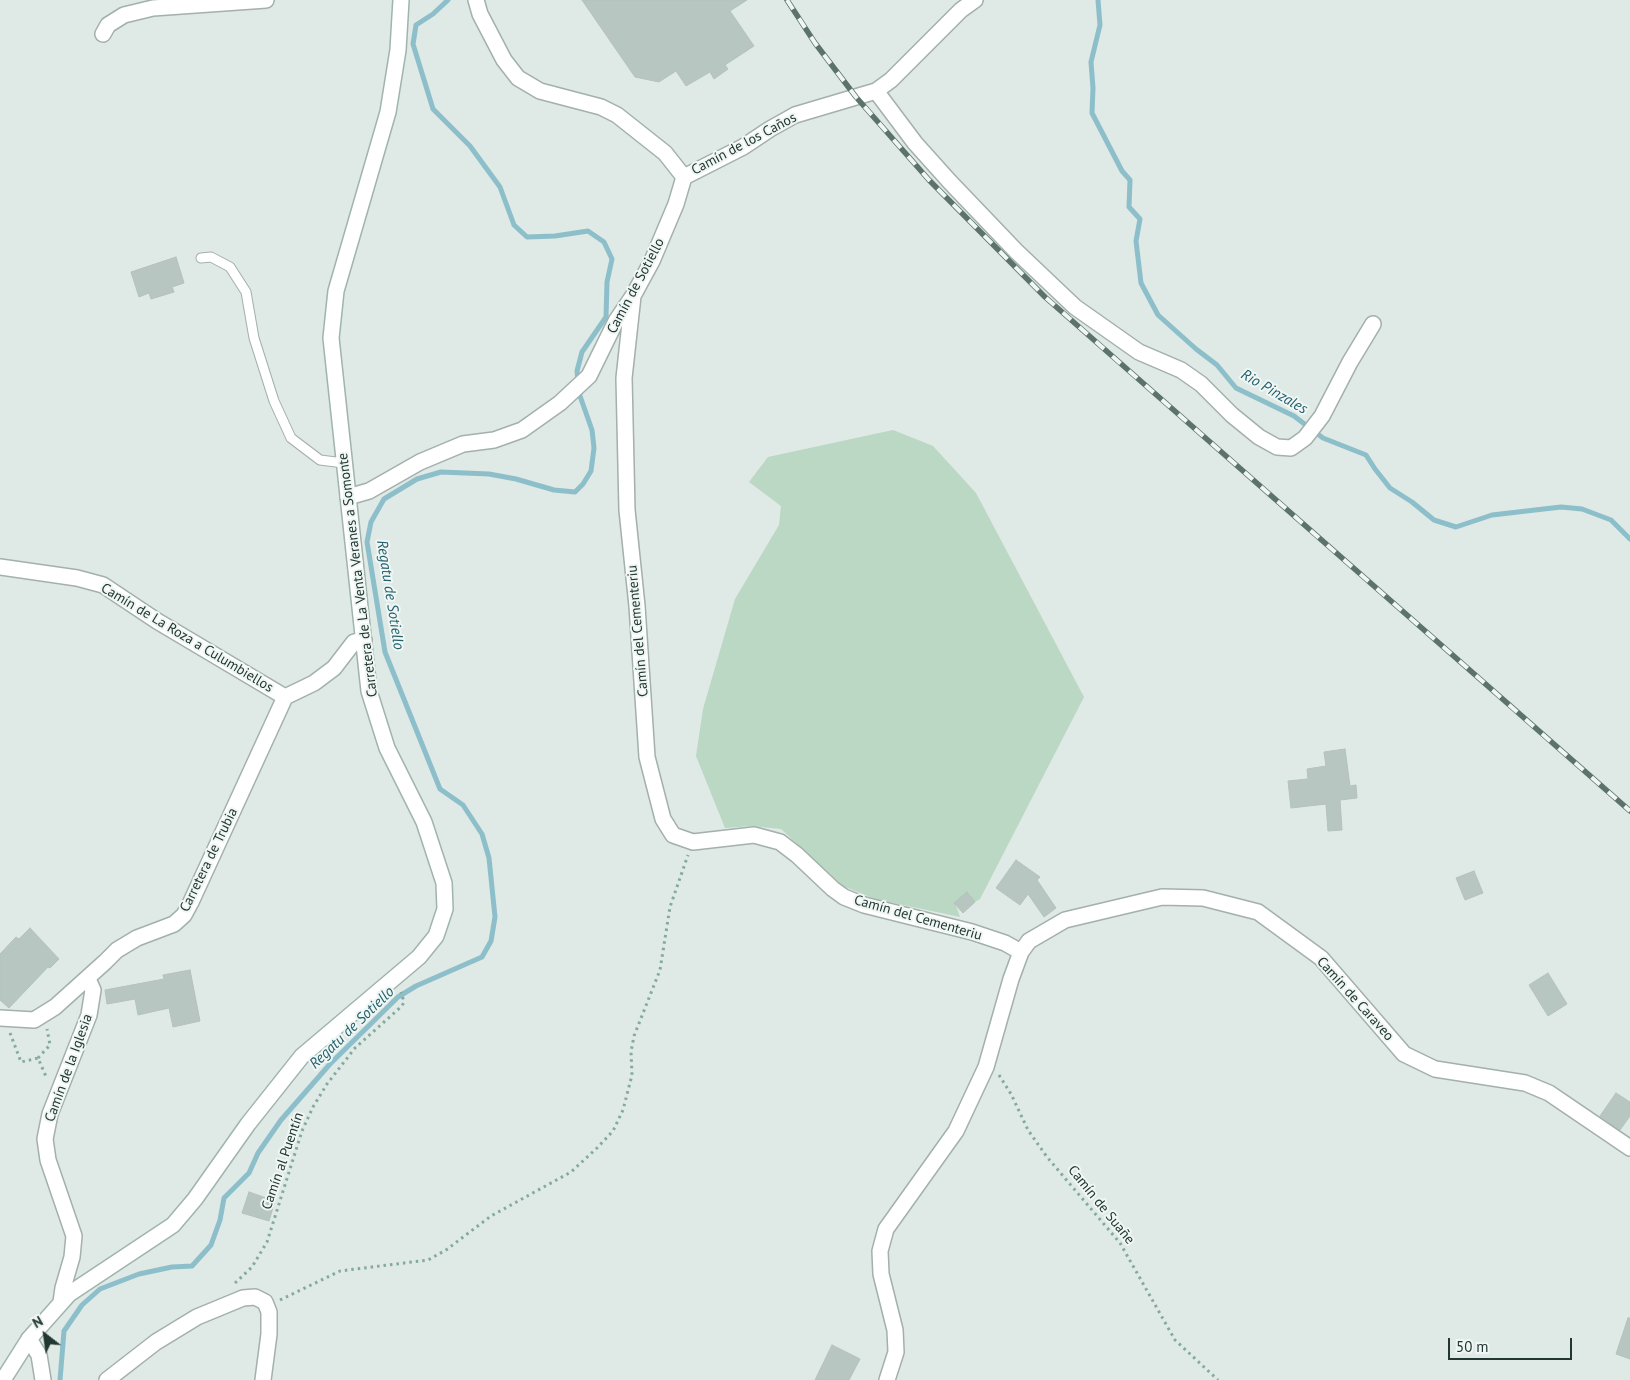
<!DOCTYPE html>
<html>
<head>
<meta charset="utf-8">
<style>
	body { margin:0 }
	#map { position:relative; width:1630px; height:1380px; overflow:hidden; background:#dfe9e5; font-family:"PT Sans",sans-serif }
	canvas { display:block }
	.north { position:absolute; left:20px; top:1310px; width:50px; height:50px; -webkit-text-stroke:4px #eff6f3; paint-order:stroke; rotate:330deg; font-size:14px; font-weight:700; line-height:20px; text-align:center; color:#223732 }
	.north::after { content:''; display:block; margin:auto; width:18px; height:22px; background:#223732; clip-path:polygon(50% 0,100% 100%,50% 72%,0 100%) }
	.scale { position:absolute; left:1448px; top:1338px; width:124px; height:22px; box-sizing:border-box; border:2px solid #223732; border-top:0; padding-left:6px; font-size:15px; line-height:18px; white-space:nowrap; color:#223732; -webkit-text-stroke:4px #eff6f3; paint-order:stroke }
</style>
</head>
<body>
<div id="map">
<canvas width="1630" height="1380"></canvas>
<div class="north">N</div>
<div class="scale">50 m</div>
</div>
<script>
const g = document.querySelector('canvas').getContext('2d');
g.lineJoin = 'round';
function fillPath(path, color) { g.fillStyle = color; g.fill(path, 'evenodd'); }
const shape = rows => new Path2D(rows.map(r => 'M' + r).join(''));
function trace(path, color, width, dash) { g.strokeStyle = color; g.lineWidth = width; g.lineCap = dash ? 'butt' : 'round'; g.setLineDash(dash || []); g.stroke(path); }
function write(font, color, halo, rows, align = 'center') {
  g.font = font + ' "PT Sans",sans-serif'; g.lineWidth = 4; g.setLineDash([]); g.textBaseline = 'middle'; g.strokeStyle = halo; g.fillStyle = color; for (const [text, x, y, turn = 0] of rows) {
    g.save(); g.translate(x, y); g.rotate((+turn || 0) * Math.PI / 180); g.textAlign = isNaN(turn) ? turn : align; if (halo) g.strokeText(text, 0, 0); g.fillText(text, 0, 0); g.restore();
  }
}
const green = shape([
	[893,430,933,446,976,493,1084,697,980,899,975,902,967,893,955,903,960,917,875,899,843,886,781,829,751,826,725,828,696,756,703,709,735,599,779,525,781,506,749,482,768,457]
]);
const stream = shape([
	[448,0,433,14,416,25,413,44,433,109,470,146,500,187,514,225,527,237,555,236,588,231,604,242,612,259,607,282,606,317,582,352,577,371,578,381],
	[1098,0,1100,25,1091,62,1093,88,1092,113,1122,171,1130,180,1129,207,1140,219,1136,241,1141,283,1158,315,1196,349,1217,365,1236,388,1294,416,1323,438,1366,455,1375,469,1390,488,1412,502,1434,520,1456,527,1492,515,1561,507,1582,509,1611,520,1630,539],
	[60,1380,64,1331,82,1305,100,1289,139,1274,172,1267,192,1266,211,1245,220,1220,224,1198,249,1173,258,1153,281,1120,330,1064,398,997,416,986,482,957,491,941,495,917,489,858,482,834,463,805,440,789,385,652,367,542,371,522,384,499,417,479,441,472,489,474,516,479,554,490,575,492,583,484,591,471,594,448,592,430,580,396,579,389]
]);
const building = shape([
	[582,0,747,0,730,11,754,46,725,65,728,69,714,79,710,72,686,86,676,71,659,82,635,77,582,0],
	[176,257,184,283,172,287,174,292,151,299,149,293,139,297,131,272,176,257],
	[1345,749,1350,786,1356,785,1357,798,1340,800,1342,830,1328,831,1326,804,1291,808,1288,781,1308,779,1307,769,1326,766,1324,752,1345,749],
	[1016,860,1040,877,1037,880,1056,908,1044,917,1028,894,1020,905,996,888,1016,860],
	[1474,871,1483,893,1465,900,1456,878,1474,871],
	[967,892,975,902,963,913,954,903,967,892],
	[30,928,59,959,50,968,48,967,9,1008,0,1000,0,954,16,937,19,939,30,928],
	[190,970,200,1021,173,1027,169,1008,138,1015,135,999,107,1004,105,990,164,979,163,975,190,970],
	[1548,973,1567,1004,1548,1016,1529,985,1548,973],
	[1616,1093,1630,1102,1630,1116,1620,1130,1600,1116,1616,1093],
	[249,1192,275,1201,269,1221,242,1213,249,1192],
	[1628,1318,1630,1318,1630,1359,1616,1354,1628,1318],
	[832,1345,860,1359,849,1380,815,1380,832,1345]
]);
const path = shape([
	[10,1033,21,1062,38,1058,47,1079],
	[38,1058,50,1045,47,1029],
	[999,1075,1011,1094,1028,1130,1047,1157,1120,1243,1175,1340,1218,1380],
	[235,1283,252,1267,267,1242,302,1131,313,1107,327,1084,355,1048,402,1006,404,1002,401,992],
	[280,1300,340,1271,428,1260,446,1250,491,1216,571,1172,597,1148,613,1131,623,1110,632,1075,631,1052,634,1036,660,970,670,907,688,855]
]);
const lane = shape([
	[201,258,211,257,230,267,246,292,254,338,274,401,291,438,320,460,344,463]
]);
const street = shape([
	[476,0,480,14,504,60,518,78,540,91,601,107,617,115,665,153,684,177],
	[103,34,108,25,124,15,153,8,266,0],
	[876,91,915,143,950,182,1016,251,1075,307,1139,352,1181,370,1201,384,1232,415,1259,437,1277,447,1291,448,1305,438,1322,416,1350,362,1373,324],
	[684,177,743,147,770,129,795,115,876,91,891,80,961,10,975,0],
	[633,296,624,378,627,510,637,606,647,757,663,819,673,835,693,842,754,835,780,842,797,855,833,889,844,897,864,905,972,932,1005,943,1021,952],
	[348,497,369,491,420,462,463,444,494,440,522,430,560,403,589,376,616,321,633,296,652,261,676,204,684,177],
	[0,567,77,578,103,585,157,621,285,697],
	[0,1018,34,1020,55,1007,105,962,117,950,137,938,174,924,184,915,191,902,285,697,314,683,334,668,354,642,364,640],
	[61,1302,63,1288,72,1257,74,1236,48,1160,45,1139,50,1114,89,1015,93,990,88,979],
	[29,1339,39,1355,43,1380],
	[107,1380,156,1342,197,1317,243,1298,255,1297,265,1302,269,1312,269,1334,263,1380],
	[887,1380,896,1352,895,1330,881,1274,880,1251,886,1229,956,1131,986,1067,1011,979,1021,952,1029,941,1065,920,1162,897,1203,898,1258,912,1321,958,1404,1054,1435,1069,1525,1083,1549,1093,1630,1148]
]);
const secondary = shape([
	[3,1380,29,1339,69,1294,173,1225,195,1199,248,1124,302,1056,419,957,436,936,445,909,444,883,424,822,387,748,369,691,331,338,336,291,388,112,398,50,401,0]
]);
const rail = shape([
	[787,0,815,43,856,97,929,180,1045,297,1630,811]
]);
const streetNames = [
	["Camín de los Caños",744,144,-28],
	["Camín de Sotiello",636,286,-62],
	["Carretera de La Venta Veranes a Somonte",358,575,-97],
	["Camín del Cementeriu",638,631,-95],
	["Camín de La Roza a Culumbiellos",187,638,31],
	["Carretera de Trubia",209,860,-64],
	["Camín del Cementeriu",918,918,16],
	["Camín de Caraveo",1355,999,48],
	["Camín de la Iglesia",69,1068,-70],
	["Camín al Puentín",283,1161,-71],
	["Camín de Suañe",1101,1205,51]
];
const waterNames = [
	["Rio Pinzales",1274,392,30],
	["Regatu de Sotiello",390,595,81],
	["Regatu de Sotiello",352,1028,-44]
];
fillPath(green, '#bad8c3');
trace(stream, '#8cbfca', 5);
fillPath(building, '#b8c6c1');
trace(building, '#b3c2bc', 1);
trace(lane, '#a3b0ac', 11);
trace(street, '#a3b0ac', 18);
trace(secondary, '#a0b4ad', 18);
trace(path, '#83aa9e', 3, [2.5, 4]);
trace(lane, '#fff', 9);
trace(street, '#fff', 15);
trace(secondary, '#fff', 15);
trace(rail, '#5c736d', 5.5);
trace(rail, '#eff6f3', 4, [11]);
write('14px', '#223732', '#eff6f3', streetNames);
write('italic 15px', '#22606d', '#eff6f3', waterNames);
</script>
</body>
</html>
